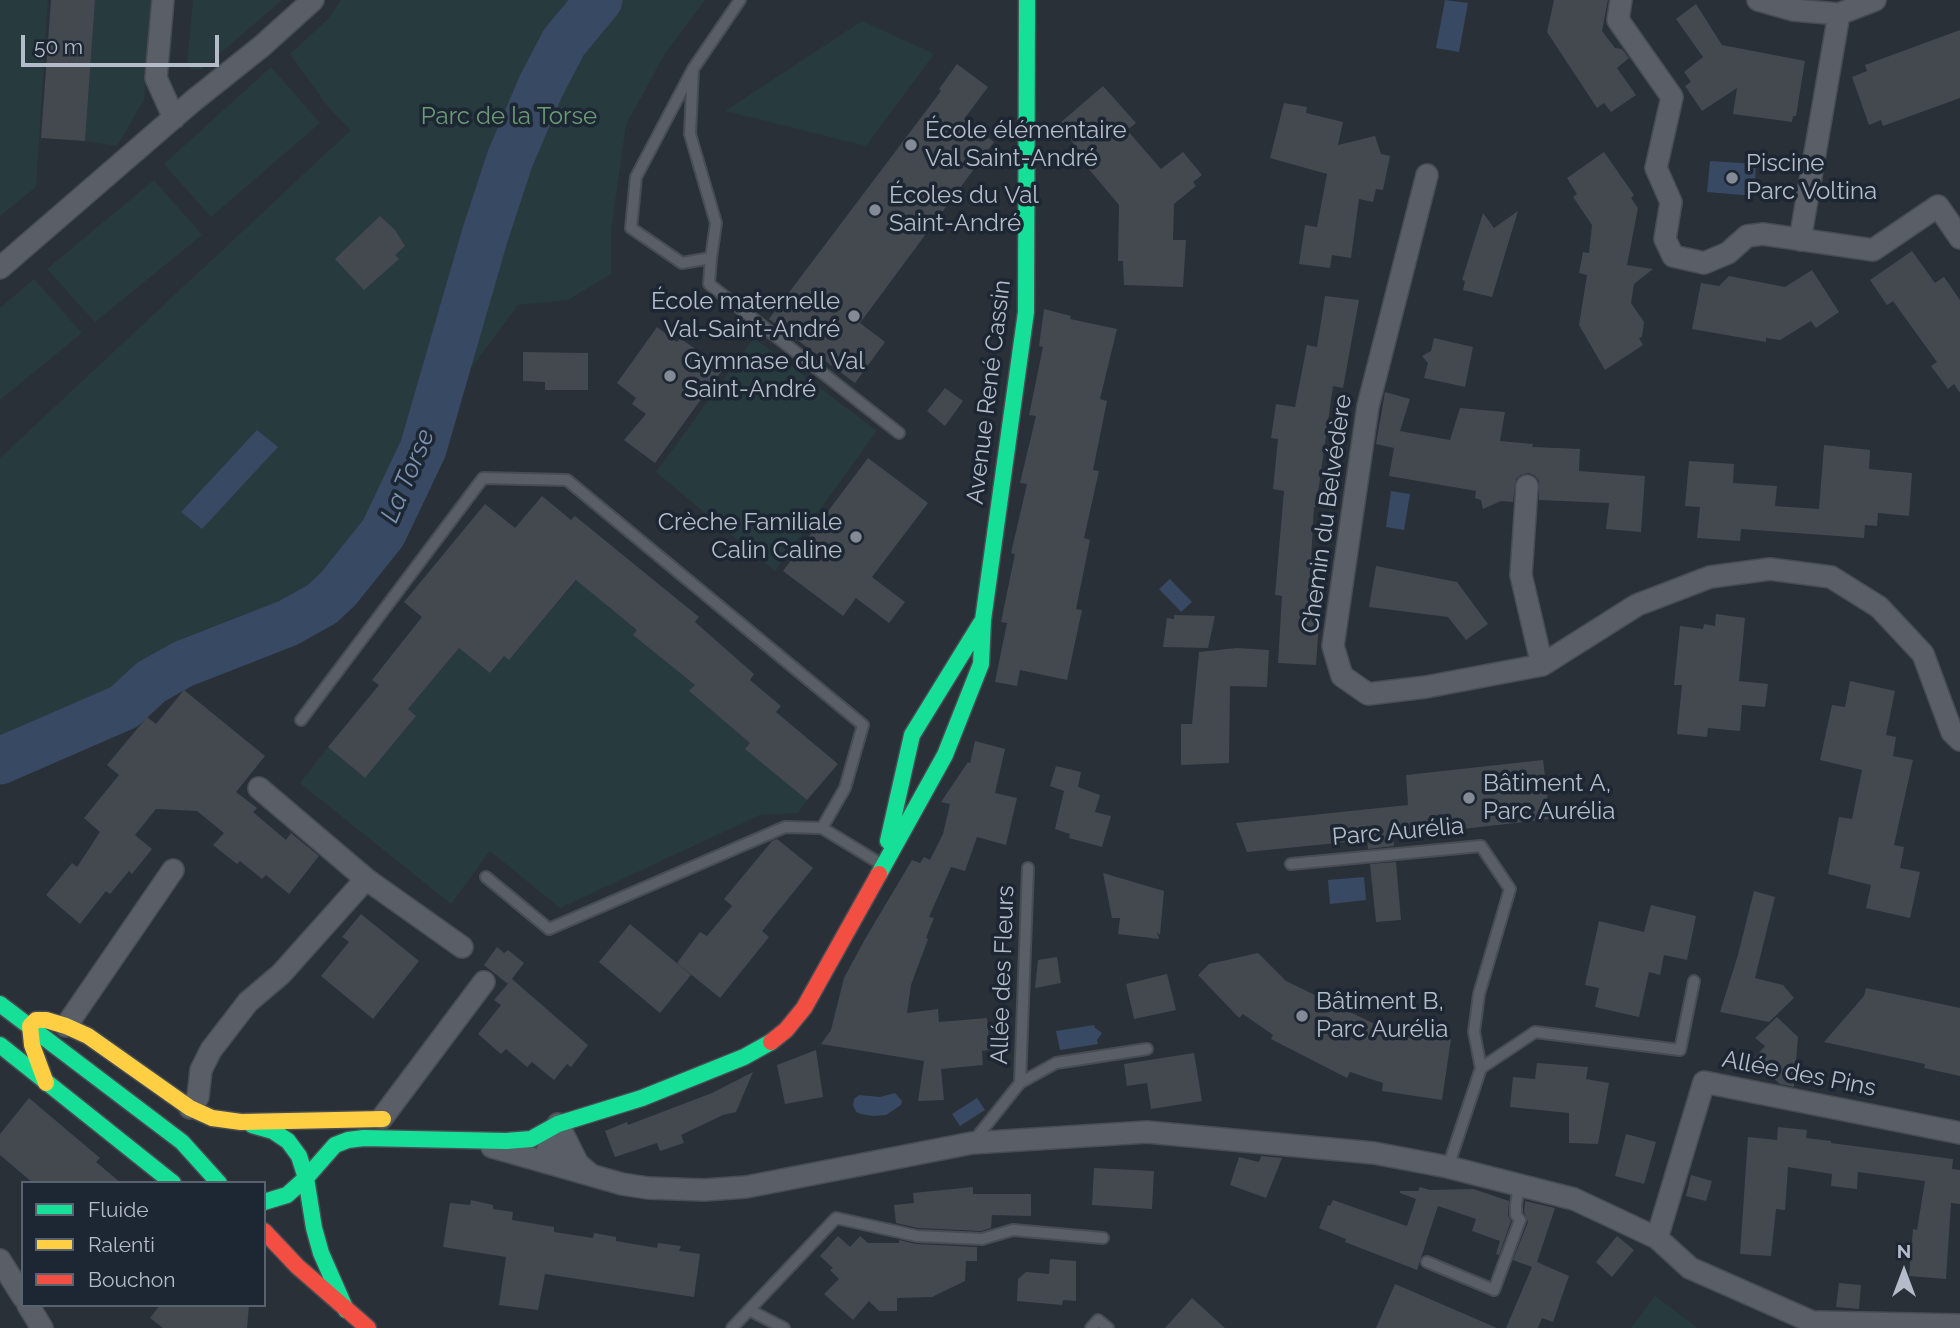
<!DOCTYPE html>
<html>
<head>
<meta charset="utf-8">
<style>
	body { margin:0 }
	#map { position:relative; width:1960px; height:1328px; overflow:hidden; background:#2a3038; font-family:Raleway,sans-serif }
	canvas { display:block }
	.legend { position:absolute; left:21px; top:1181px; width:245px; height:126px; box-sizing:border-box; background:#1d2633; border:2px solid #59626f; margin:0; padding:9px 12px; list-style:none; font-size:21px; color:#b4bcc9 }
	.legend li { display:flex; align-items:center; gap:14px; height:35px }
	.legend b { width:35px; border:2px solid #59626f }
	.north { position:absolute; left:1869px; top:1237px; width:70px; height:70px; -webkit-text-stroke:5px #1d2633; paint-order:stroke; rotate:0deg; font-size:19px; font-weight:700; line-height:28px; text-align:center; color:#b4bcc9 }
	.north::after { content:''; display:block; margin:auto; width:24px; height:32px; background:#b4bcc9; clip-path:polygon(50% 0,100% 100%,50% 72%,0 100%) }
	.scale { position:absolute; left:21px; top:35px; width:198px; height:32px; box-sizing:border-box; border:4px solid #b4bcc9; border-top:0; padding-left:9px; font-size:21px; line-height:24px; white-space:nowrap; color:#b4bcc9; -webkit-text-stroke:5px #1d2633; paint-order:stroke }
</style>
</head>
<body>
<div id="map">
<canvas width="1960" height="1328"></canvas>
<ul class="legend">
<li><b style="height:9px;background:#16e098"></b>Fluide</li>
<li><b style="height:9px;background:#ffcf43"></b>Ralenti</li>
<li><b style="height:9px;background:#f24e42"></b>Bouchon</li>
</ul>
<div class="north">N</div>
<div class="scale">50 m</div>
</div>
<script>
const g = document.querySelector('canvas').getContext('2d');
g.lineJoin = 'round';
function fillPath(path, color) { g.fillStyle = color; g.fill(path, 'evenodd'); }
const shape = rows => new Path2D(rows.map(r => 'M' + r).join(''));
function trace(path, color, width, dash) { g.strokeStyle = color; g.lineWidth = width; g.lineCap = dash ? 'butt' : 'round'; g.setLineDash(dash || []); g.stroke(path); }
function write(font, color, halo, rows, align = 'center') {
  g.font = font + ' Raleway,sans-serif'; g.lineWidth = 7; g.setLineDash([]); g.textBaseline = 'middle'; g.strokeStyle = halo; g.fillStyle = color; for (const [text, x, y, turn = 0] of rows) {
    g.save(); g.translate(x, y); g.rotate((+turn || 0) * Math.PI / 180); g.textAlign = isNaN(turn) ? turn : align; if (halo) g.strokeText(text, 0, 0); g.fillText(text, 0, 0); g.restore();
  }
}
const green = shape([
	[0,0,48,0,36,187,0,216],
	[95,0,153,0,144,100,117,146,85,141],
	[193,0,282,0,201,70,191,69,187,63],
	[341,0,705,0,664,55,626,125,611,231,611,274,568,300,518,305,429,425,385,516,332,608,253,645,188,654,0,778,0,458,351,130,329,108,290,54,328,19],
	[862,21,934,54,866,146,725,111],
	[271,67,320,123,211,217,164,164],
	[154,180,202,235,95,322,47,269],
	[34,279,82,333,0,400,0,308],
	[754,338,877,431,775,571,656,472],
	[577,580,637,630,633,635,695,685,690,692,750,743,746,749,807,800,798,813,760,815,560,908,490,851,451,904,300,783,328,747,365,778,416,716,408,709,459,648,491,673,504,656,509,660],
	[1655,1296,1698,1328,1631,1328]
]);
const water = shape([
	[1445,0,1468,3,1459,52,1436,48],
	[1710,161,1756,164,1754,196,1707,192],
	[257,430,278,447,202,529,181,512],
	[1391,491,1410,494,1404,530,1386,527],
	[1170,579,1192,602,1181,612,1159,589],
	[1364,877,1366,900,1330,904,1328,880],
	[1094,1025,1095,1028,1102,1033,1097,1040,1098,1044,1060,1050,1056,1031],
	[895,1093,902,1101,901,1105,886,1115,873,1116,861,1114,856,1112,853,1105,854,1099,859,1095,880,1097],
	[977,1098,985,1110,960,1126,952,1114]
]);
const river = shape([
	[0,761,124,707,151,682,183,664,288,623,322,604,338,589,383,533,423,449,485,235,510,159,541,86,564,42,599,0]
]);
const building = shape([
	[51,0,95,0,85,141,41,138],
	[1554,0,1608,0,1602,31,1615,48,1622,49,1629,58,1617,68,1636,95,1611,112,1604,103,1597,108,1547,32],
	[1696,4,1722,45,1805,61,1796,116,1793,116,1792,122,1733,114,1737,88,1702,111,1685,86,1691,82,1684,72,1703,57,1676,19],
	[1960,30,1960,98,1883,126,1881,120,1869,125,1852,77,1867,71,1865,65],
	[957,64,988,87,964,119,994,142,860,323,885,342,855,383,769,319,941,91,939,89],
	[1103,86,1136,123,1127,130,1161,169,1183,152,1202,175,1193,182,1196,186,1174,204,1173,240,1186,240,1183,287,1124,285,1123,261,1118,261,1119,205,1072,149,1075,146,1060,123],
	[1284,103,1307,107,1306,113,1343,122,1338,145,1375,136,1381,154,1390,156,1383,190,1376,189,1373,202,1359,199,1351,258,1332,255,1330,268,1299,264,1305,225,1317,227,1327,174,1270,158],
	[1604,152,1634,195,1631,198,1638,208,1627,265,1653,269,1634,284,1631,303,1644,322,1642,337,1639,338,1643,345,1605,370,1579,325,1587,275,1579,273,1583,252,1589,253,1592,225,1573,197,1577,194,1567,178],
	[1518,211,1492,297,1463,290,1465,281,1462,280,1483,213,1494,228],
	[380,216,395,230,405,246,395,255,399,259,364,290,335,259],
	[1912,251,1935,283,1944,277,1960,300,1960,393,1954,384,1948,389,1931,366,1937,362,1893,301,1887,305,1870,280],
	[1812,270,1839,312,1816,328,1811,321,1780,340,1766,338,1766,342,1692,329,1701,283,1719,286,1729,276,1785,287],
	[1325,296,1359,300,1343,388,1333,386,1316,507,1314,507,1310,577,1322,577,1316,665,1278,663,1282,596,1275,595,1284,491,1273,489,1278,439,1271,438,1276,404,1295,407,1307,345,1317,347],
	[1044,309,1071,316,1070,319,1117,329,1100,399,1107,401,1093,470,1099,471,1084,538,1090,540,1076,609,1082,610,1067,680,1020,670,1017,686,995,682,1007,623,1001,622,1015,554,1011,553,1027,484,1020,483,1036,416,1029,415,1043,347,1039,346],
	[657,327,677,342,680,338,723,369,655,463,624,440,646,414,632,404,636,398,617,383],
	[1434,338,1473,347,1465,387,1424,378,1428,363,1422,356,1431,351],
	[523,352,588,353,588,390,545,390,545,382,523,381],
	[945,388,963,401,945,426,927,411],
	[1385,392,1410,399,1400,431,1450,440,1460,408,1505,412,1500,441,1533,444,1532,447,1580,449,1579,471,1645,476,1641,532,1606,529,1609,503,1539,500,1539,481,1535,476,1529,473,1521,475,1516,479,1513,502,1501,501,1483,509,1481,500,1475,498,1476,491,1389,476,1394,448,1376,444],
	[1824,445,1870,450,1869,469,1912,473,1909,516,1878,513,1877,526,1865,525,1864,538,1741,529,1740,541,1697,538,1700,507,1685,506,1689,461,1734,464,1733,483,1777,486,1775,506,1819,509],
	[868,458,928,503,872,577,905,602,889,623,856,598,843,616,783,571],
	[542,496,571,520,575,516,699,617,695,622,754,674,750,680,781,706,776,712,838,764,807,800,745,749,750,743,689,691,695,685,633,635,637,630,576,580,509,660,504,656,490,673,459,648,408,709,416,716,365,778,328,747,379,685,372,680,422,617,404,602,485,504,515,528],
	[1376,566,1457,582,1488,624,1466,640,1448,617,1369,607],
	[1716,614,1745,618,1739,681,1768,684,1765,707,1742,705,1740,731,1708,728,1707,737,1677,734,1682,685,1674,685,1680,626,1703,629,1704,624,1715,626],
	[1174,615,1215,616,1208,648,1163,647,1167,618,1174,619],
	[1237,648,1269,650,1267,687,1230,686,1229,763,1181,765,1181,724,1192,724,1199,652],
	[1850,681,1895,691,1886,735,1896,737,1893,756,1913,760,1894,845,1904,847,1900,868,1920,872,1910,918,1866,908,1871,885,1828,874,1839,817,1852,819,1862,770,1820,760,1832,705,1845,707],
	[184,690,265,756,236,792,257,808,253,812,286,840,291,833,319,856,289,894,266,875,262,879,240,861,237,864,213,845,224,833,197,811,156,809,135,835,152,849,132,874,129,871,110,894,106,891,80,924,46,895,72,863,77,867,100,832,84,818,119,775,107,765,147,717,156,724],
	[975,741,1005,749,995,793,1017,798,1006,845,977,837,965,871,951,867,929,917,934,918,926,938,928,939,911,985,907,1013,938,1009,939,1022,987,1018,990,1050,982,1051,983,1065,941,1069,944,1100,918,1101,924,1061,821,1044,831,1030,844,978,865,939,912,860,920,863,924,857,930,860,943,834,950,804,941,802,968,762,970,763],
	[1543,760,1550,819,1393,837,1394,846,1368,849,1367,840,1247,852,1236,823,1408,805,1406,775],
	[1056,766,1081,772,1078,787,1100,795,1095,812,1111,816,1102,847,1069,838,1070,834,1055,829,1064,791,1050,786],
	[777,839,813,868,762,931,769,937,720,998,677,963,700,932,707,936,732,906,724,899,772,841],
	[1396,862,1401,920,1376,922,1370,864],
	[1103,873,1164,891,1160,935,1157,932,1159,939,1118,934,1120,918,1112,918],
	[1754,891,1775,897,1755,978,1783,985,1794,998,1769,1022,1720,1012,1738,955],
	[1651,905,1696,916,1687,960,1664,955,1660,975,1649,972,1639,1017,1595,1007,1599,988,1585,985,1599,921,1644,932],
	[361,914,419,961,373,1019,321,976,349,942,342,937],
	[630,924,691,975,660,1013,599,962],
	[497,947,504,953,508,950,524,963,508,984,484,965],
	[1258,953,1286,981,1385,1029,1451,1039,1442,1100,1382,1091,1383,1083,1350,1072,1347,1078,1271,1039,1273,1035,1243,1014,1239,1018,1198,975,1209,964],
	[1057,957,1061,983,1035,988,1038,960],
	[1167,974,1176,1010,1134,1019,1126,984],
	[512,979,588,1045,571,1067,567,1064,554,1080,532,1062,527,1067,506,1049,501,1054,478,1034,501,1005,494,1000],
	[1866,988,1960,1008,1960,1076,1924,1068,1925,1064,1824,1042,1864,996],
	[1777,1017,1798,1037,1794,1087,1780,1084,1753,1059,1765,1046,1755,1038],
	[816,1050,823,1097,785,1104,777,1065],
	[1194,1053,1202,1101,1151,1109,1147,1083,1127,1086,1124,1064],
	[1537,1063,1588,1067,1586,1079,1609,1083,1598,1144,1569,1143,1569,1113,1510,1107,1513,1077,1535,1079],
	[753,1072,736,1112,723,1115,681,1135,684,1143,660,1151,657,1143,615,1157,605,1131,627,1122,628,1125,712,1093],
	[29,1098,100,1158,96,1162,121,1183,33,1183,0,1155,0,1134],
	[1778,1127,1807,1130,1806,1138,1831,1141,1831,1143,1953,1159,1952,1169,1960,1170,1960,1204,1951,1203,1946,1279,1909,1276,1913,1229,1917,1230,1925,1181,1858,1172,1857,1189,1831,1186,1832,1174,1788,1167,1785,1210,1776,1209,1771,1256,1740,1254,1748,1137,1777,1140],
	[1626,1134,1656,1142,1644,1184,1615,1176],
	[1261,1156,1282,1158,1266,1198,1230,1185,1239,1157,1259,1162],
	[1094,1168,1154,1171,1152,1209,1092,1205],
	[1691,1175,1712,1181,1706,1201,1686,1196],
	[973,1187,973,1194,1031,1194,1031,1216,992,1215,991,1228,981,1231,918,1228,896,1223,894,1205,914,1203,913,1193],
	[1420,1187,1430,1190,1473,1189,1509,1201,1508,1215,1511,1221,1499,1255,1496,1254,1500,1241,1472,1231,1476,1219,1438,1206,1417,1270,1345,1242,1346,1239,1319,1228,1328,1205,1330,1206,1333,1200,1407,1226,1416,1199,1400,1193,1400,1191,1418,1191],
	[471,1200,493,1205,493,1209,513,1212,512,1220,554,1227,554,1232,593,1238,594,1233,616,1237,616,1241,657,1248,658,1243,681,1246,679,1251,700,1254,694,1297,545,1274,538,1310,499,1305,506,1257,443,1247,450,1203,470,1205],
	[1525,1201,1555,1208,1537,1262,1569,1276,1553,1322,1542,1318,1538,1328,1506,1328,1532,1267,1513,1260,1528,1222,1524,1212],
	[838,1236,850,1247,860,1236,868,1243,899,1243,899,1240,916,1244,977,1247,977,1261,966,1261,965,1281,932,1297,897,1298,897,1311,879,1311,869,1301,853,1320,824,1294,839,1279,830,1270,833,1268,820,1256],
	[1617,1236,1634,1250,1612,1277,1596,1262],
	[1050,1259,1076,1261,1076,1301,1063,1300,1062,1305,1017,1301,1018,1279,1026,1272,1049,1274],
	[1839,1283,1861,1285,1859,1309,1836,1307],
	[1395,1284,1497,1328,1376,1328],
	[1192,1298,1225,1328,1165,1328],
	[160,1305,249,1305,247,1328,163,1328,150,1318]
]);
const lane = shape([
	[693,69,690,134,716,223,711,258,682,263,631,228,636,177,693,69,740,0],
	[711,258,709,284,899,433],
	[301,720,483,478,567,480,863,725,845,788,822,828,785,827,549,929,486,877],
	[822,828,881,864],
	[1291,864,1481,846,1510,889,1479,994,1474,1032,1481,1068],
	[1020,1083,1056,1063,1147,1049],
	[972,1143,1020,1083,1028,868],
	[1448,1167,1481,1068,1535,1032,1680,1050,1694,981],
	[1427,1262,1494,1290,1520,1220,1516,1215,1516,1205,1519,1184],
	[749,1310,784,1328],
	[732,1328,836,1218,917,1236,982,1239,1013,1230,1103,1238],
	[1091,1328,1098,1320,1108,1328]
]);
const street = shape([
	[163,0,156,78,174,118],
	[1621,0,1618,20,1672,97,1656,168,1671,202,1665,239,1673,256,1704,263,1728,253,1747,236,1763,234,1873,250,1938,206,1960,238],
	[1758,0,1793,10,1839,14,1875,0],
	[1427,175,1368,406,1333,646,1342,676,1368,694,1426,687,1542,665,1637,605,1710,577,1770,569,1831,577,1879,607,1923,654,1952,732,1960,740],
	[1800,240,1839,14],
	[0,268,193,101,262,46,313,0],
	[1527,486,1521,575,1542,665],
	[259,788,366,879,462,947],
	[66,1026,173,870],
	[190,1108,198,1097,201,1070,211,1050,248,1002,281,974,366,879],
	[382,1118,484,982],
	[558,1124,549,1140,548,1150,559,1166,622,1184,648,1188,704,1190,746,1187,972,1143,1147,1132,1374,1153,1448,1167,1574,1199,1657,1238,1690,1268,1826,1328],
	[558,1124,578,1164,591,1175],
	[492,1147,559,1166],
	[1657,1238,1704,1082,1960,1133],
	[0,1260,23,1297],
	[28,1305,42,1328],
	[1818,1322,1960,1325]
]);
const fast = shape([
	[888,841,912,735,981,623],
	[879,874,945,755,981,664,983,620,1026,312,1027,0],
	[0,1004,182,1142,219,1183],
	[0,1045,173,1183],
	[252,1125,273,1131,288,1141,299,1156,306,1178,287,1195,264,1202],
	[346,1310,321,1253,314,1228,306,1178,335,1145,348,1140,364,1138,506,1141,531,1139,558,1124,642,1098,744,1057,771,1042]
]);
const slow = shape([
	[46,1083,32,1045,30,1026,36,1020,46,1020,66,1026,88,1036,190,1108,212,1118,241,1122,383,1119]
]);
const jam = shape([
	[771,1042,786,1030,804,1008,879,874],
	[264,1231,297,1266,368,1328]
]);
const markers = [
	[911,145,7,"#848b96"],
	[1732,178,7,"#848b96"],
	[875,210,7,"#848b96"],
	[854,316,7,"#848b96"],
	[670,376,7,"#848b96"],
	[856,537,7,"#848b96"],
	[1469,798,7,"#848b96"],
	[1302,1016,7,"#848b96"]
];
const parkNames = [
	["Parc de la Torse",509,117]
];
const poiNames = [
	["École élémentaire",925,131],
	["Val Saint-André",925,159],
	["Piscine",1746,164],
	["Parc Voltina",1746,192],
	["Écoles du Val",889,196],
	["Saint-André",889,224],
	["École maternelle",840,302,"right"],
	["Val-Saint-André",840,330,"right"],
	["Gymnase du Val",684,362],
	["Saint-André",684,390],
	["Crèche Familiale",842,523,"right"],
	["Calin Caline",842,551,"right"],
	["Bâtiment A,",1483,784],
	["Parc Aurélia",1483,812],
	["Bâtiment B,",1316,1002],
	["Parc Aurélia",1316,1030]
];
const streetNames = [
	["Avenue René Cassin",989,392,-83],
	["Chemin du Belvédère",1327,514,-82],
	["Parc Aurélia",1398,832,-5],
	["Allée des Fleurs",1003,975,-88],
	["Allée des Pins",1799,1074,11]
];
const waterNames = [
	["La Torse",408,476,-67]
];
fillPath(green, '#273a3e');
fillPath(water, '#384963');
trace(river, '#384963', 47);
fillPath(building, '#444950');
trace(lane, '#484c53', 14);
trace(street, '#484c53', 24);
trace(fast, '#484c53', 19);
trace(slow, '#484c53', 19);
trace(jam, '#484c53', 19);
trace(lane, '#5a5e66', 10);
trace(street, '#5a5e66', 21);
trace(fast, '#16e098', 16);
trace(slow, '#ffcf43', 16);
trace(jam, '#f24e42', 16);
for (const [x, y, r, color] of markers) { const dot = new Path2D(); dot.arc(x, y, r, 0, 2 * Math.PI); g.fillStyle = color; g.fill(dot); trace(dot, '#1d2633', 2.5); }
write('24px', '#6b9a76', '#1d2633', parkNames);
write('24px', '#b4bcc9', '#1d2633', poiNames, 'left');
write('24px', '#b4bcc9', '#1d2633', streetNames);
write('italic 26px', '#7c92b1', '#1d2633', waterNames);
</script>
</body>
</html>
